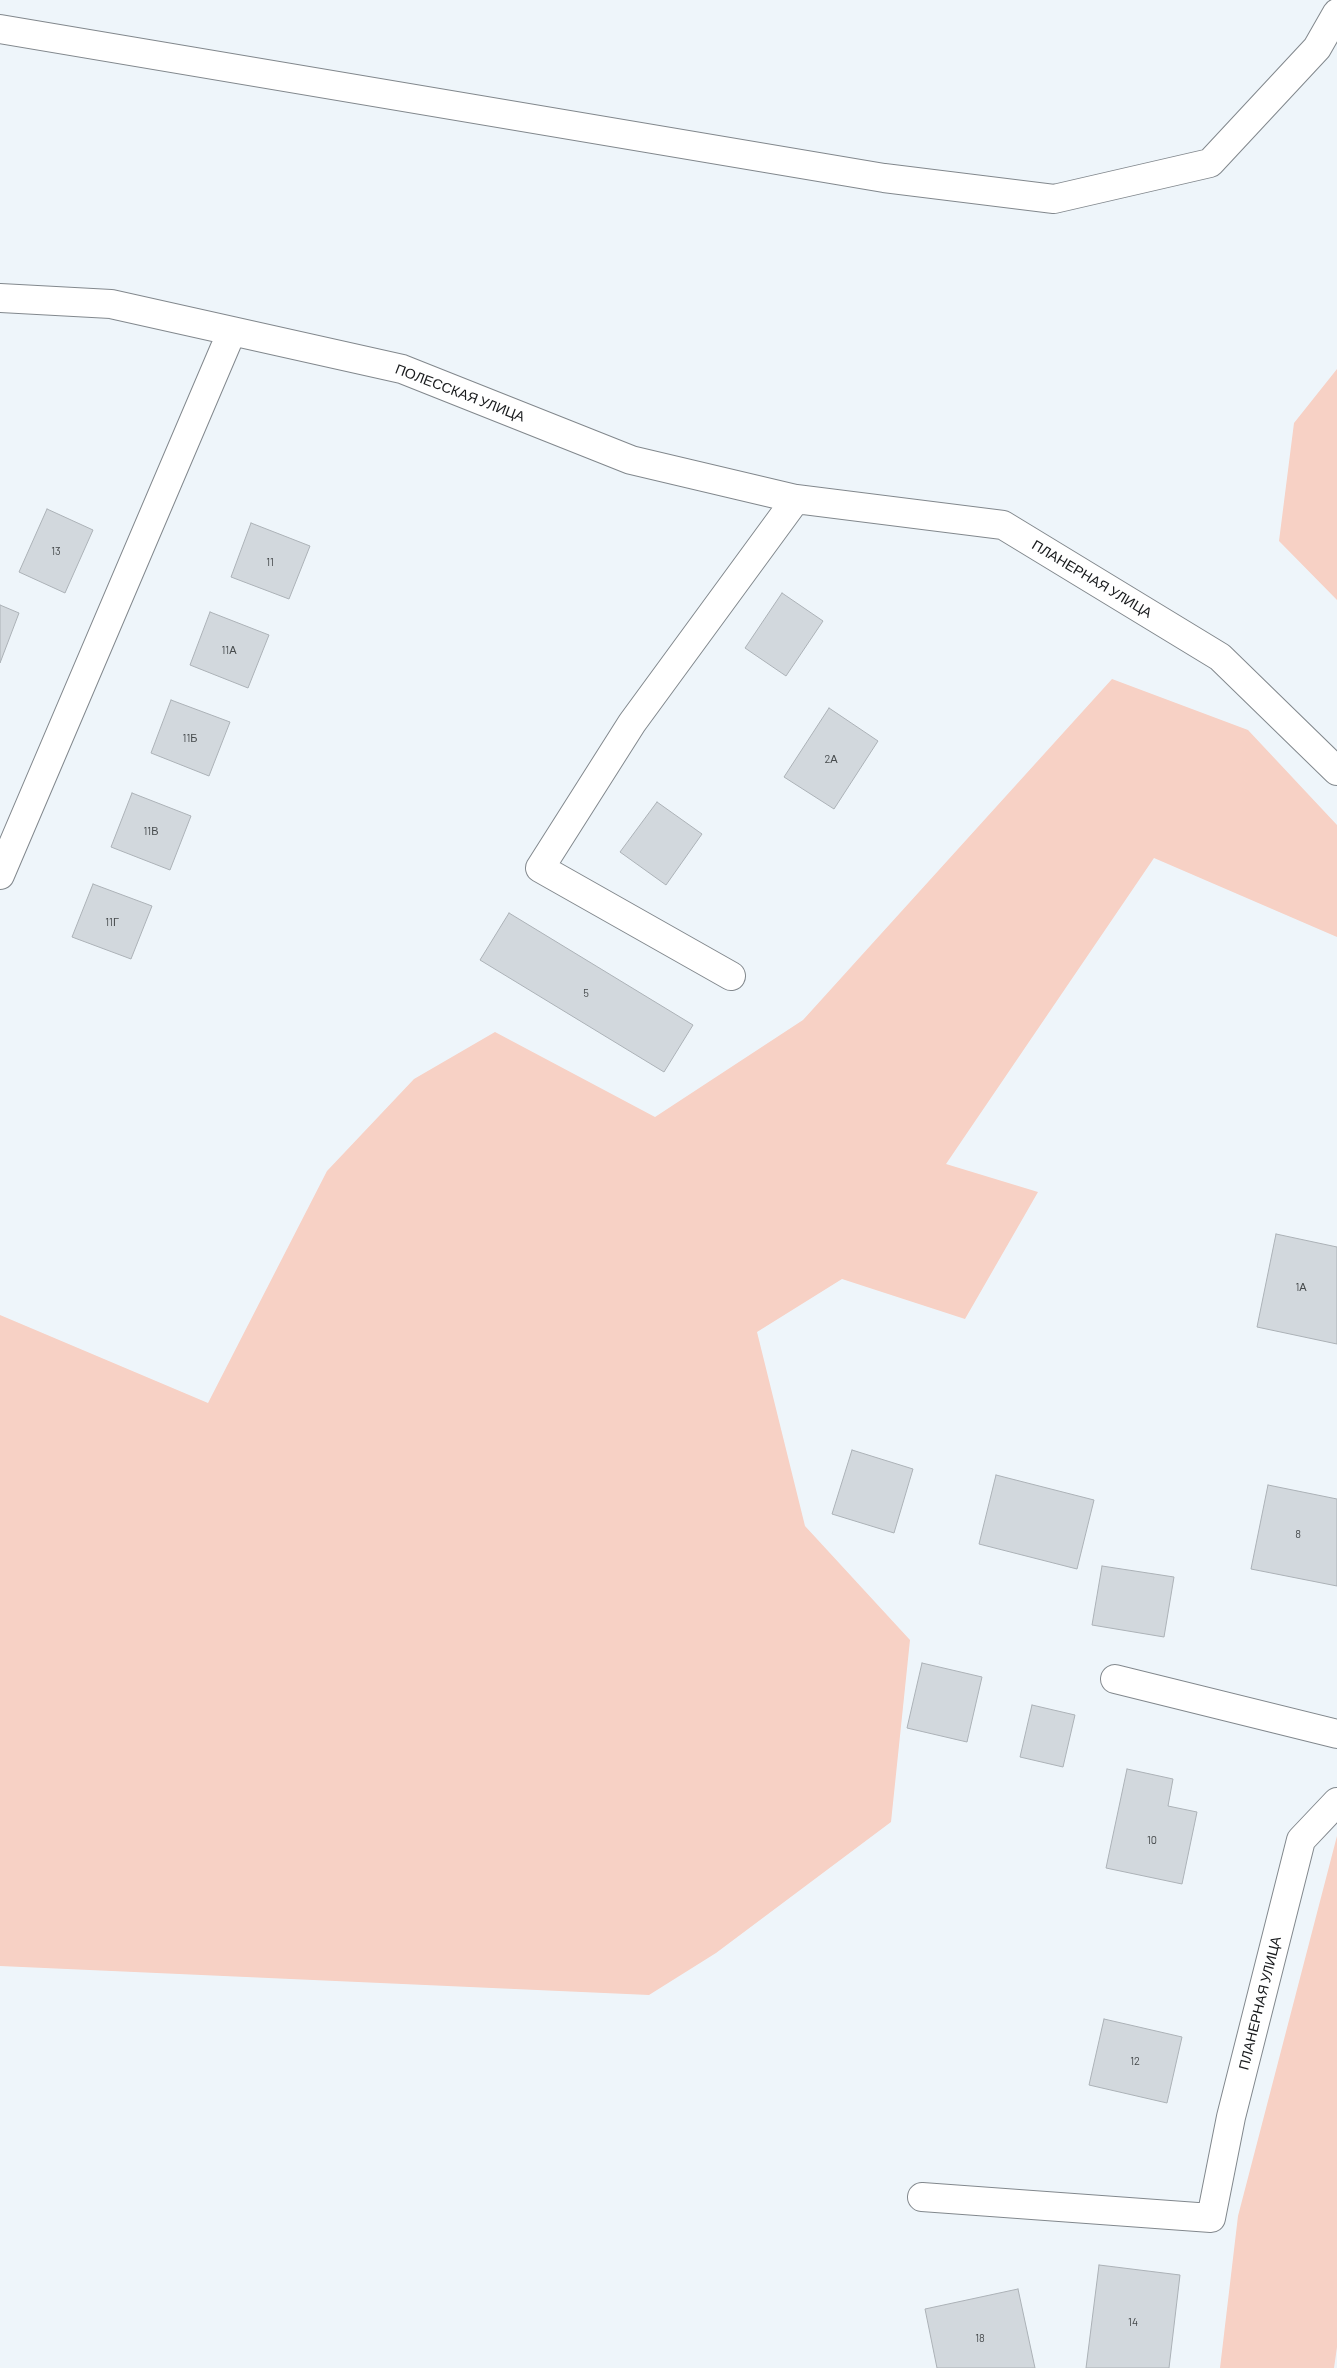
<!DOCTYPE html>
<html>
<head>
<meta charset="utf-8">
<style>
	body { margin:0 }
	canvas { display:block; background:#eef5fa }
</style>
</head>
<body>
<canvas width="1337" height="2368"></canvas>
<script>
const g = document.querySelector('canvas').getContext('2d');
g.lineJoin = 'round';
function fillPath(path, color) { g.fillStyle = color; g.fill(path, 'evenodd'); }
const shape = rows => new Path2D(rows.map(r => 'M' + r).join(''));
function trace(path, color, width, dash) { g.strokeStyle = color; g.lineWidth = width; g.lineCap = dash ? 'butt' : 'round'; g.setLineDash(dash || []); g.stroke(path); }
function write(font, color, halo, rows, align = 'center') {
  g.font = font + ' Barlow,sans-serif'; g.lineWidth = 5; g.setLineDash([]); g.textBaseline = 'middle'; g.strokeStyle = halo; g.fillStyle = color; for (const [text, x, y, turn = 0] of rows) {
    g.save(); g.translate(x, y); g.rotate((+turn || 0) * Math.PI / 180); g.textAlign = isNaN(turn) ? turn : align; if (halo) g.strokeText(text, 0, 0); g.fillText(text, 0, 0); g.restore();
  }
}
const green = shape([
	[1337,369,1337,600,1279,541,1294,423],
	[1112,679,1248,730,1337,825,1337,937,1154,858,946,1164,1038,1192,965,1319,842,1279,757,1332,805,1526,910,1640,891,1822,716,1953,649,1995,0,1966,0,1315,208,1403,327,1171,414,1079,495,1032,655,1117,803,1020],
	[1337,1836,1337,2347,1334,2368,1220,2368,1238,2216]
]);
const building = shape([
	[47,509,93,530,65,593,19,572,47,509],
	[251,523,310,546,289,599,231,577,251,523],
	[782,593,823,621,786,676,745,648,782,593],
	[0,605,19,613,0,663,0,605],
	[210,612,269,635,248,688,190,665,210,612],
	[171,700,230,722,209,776,151,753,171,700],
	[829,708,878,741,834,809,784,777,829,708],
	[132,793,191,816,170,870,111,847,132,793],
	[657,802,702,834,666,885,620,852,657,802],
	[93,884,152,906,131,959,72,937,93,884],
	[509,913,693,1025,664,1072,480,960,509,913],
	[1276,1234,1337,1247,1337,1344,1257,1327,1276,1234],
	[852,1450,913,1469,894,1533,832,1514,852,1450],
	[996,1475,1094,1500,1077,1569,979,1544,996,1475],
	[1268,1485,1337,1499,1337,1586,1251,1569,1268,1485],
	[1102,1566,1174,1577,1164,1637,1092,1625,1102,1566],
	[922,1663,982,1677,967,1742,907,1728,922,1663],
	[1032,1705,1075,1715,1063,1767,1020,1757,1032,1705],
	[1127,1769,1173,1779,1168,1806,1197,1812,1182,1884,1106,1868,1127,1769],
	[1104,2019,1182,2037,1167,2103,1089,2085,1104,2019],
	[1099,2265,1180,2275,1169,2368,1086,2368,1099,2265],
	[1018,2289,1035,2368,937,2368,925,2309,1018,2289]
]);
const minor = shape([
	[0,29,884,178,1054,199,1210,163,1317,48,1337,13],
	[0,298,111,304,402,369,631,460,796,499,1003,525,1220,657,1337,771],
	[0,875,232,331],
	[731,976,540,868,632,723,796,499],
	[1115,1679,1337,1734],
	[922,2197,1211,2218,1231,2117,1301,1840,1337,1802]
]);
const numberNames = [
	["13",56,551],
	["11",270,562],
	["11А",229,650],
	["11Б",190,738],
	["2А",831,759],
	["11В",151,831],
	["11Г",112,922],
	["5",586,993],
	["1А",1301,1287],
	["8",1298,1534],
	["10",1152,1840],
	["12",1135,2061],
	["14",1133,2322],
	["18",980,2338]
];
const streetNames = [
	["ПОЛЕССКАЯ УЛИЦА",460,393,21],
	["ПЛАНЕРНАЯ УЛИЦА",1092,579,31],
	["ПЛАНЕРНАЯ УЛИЦА",1260,2003,-76]
];
fillPath(green, '#f7d1c5');
fillPath(building, '#d2d8dd');
trace(building, '#acb2b7', 1);
trace(minor, '#82888d', 30);
trace(minor, '#fff', 28);
write('11px', '#464a4c', null, numberNames);
write('14px', '#181a1c', '#fff', streetNames);
</script>
</body>
</html>
